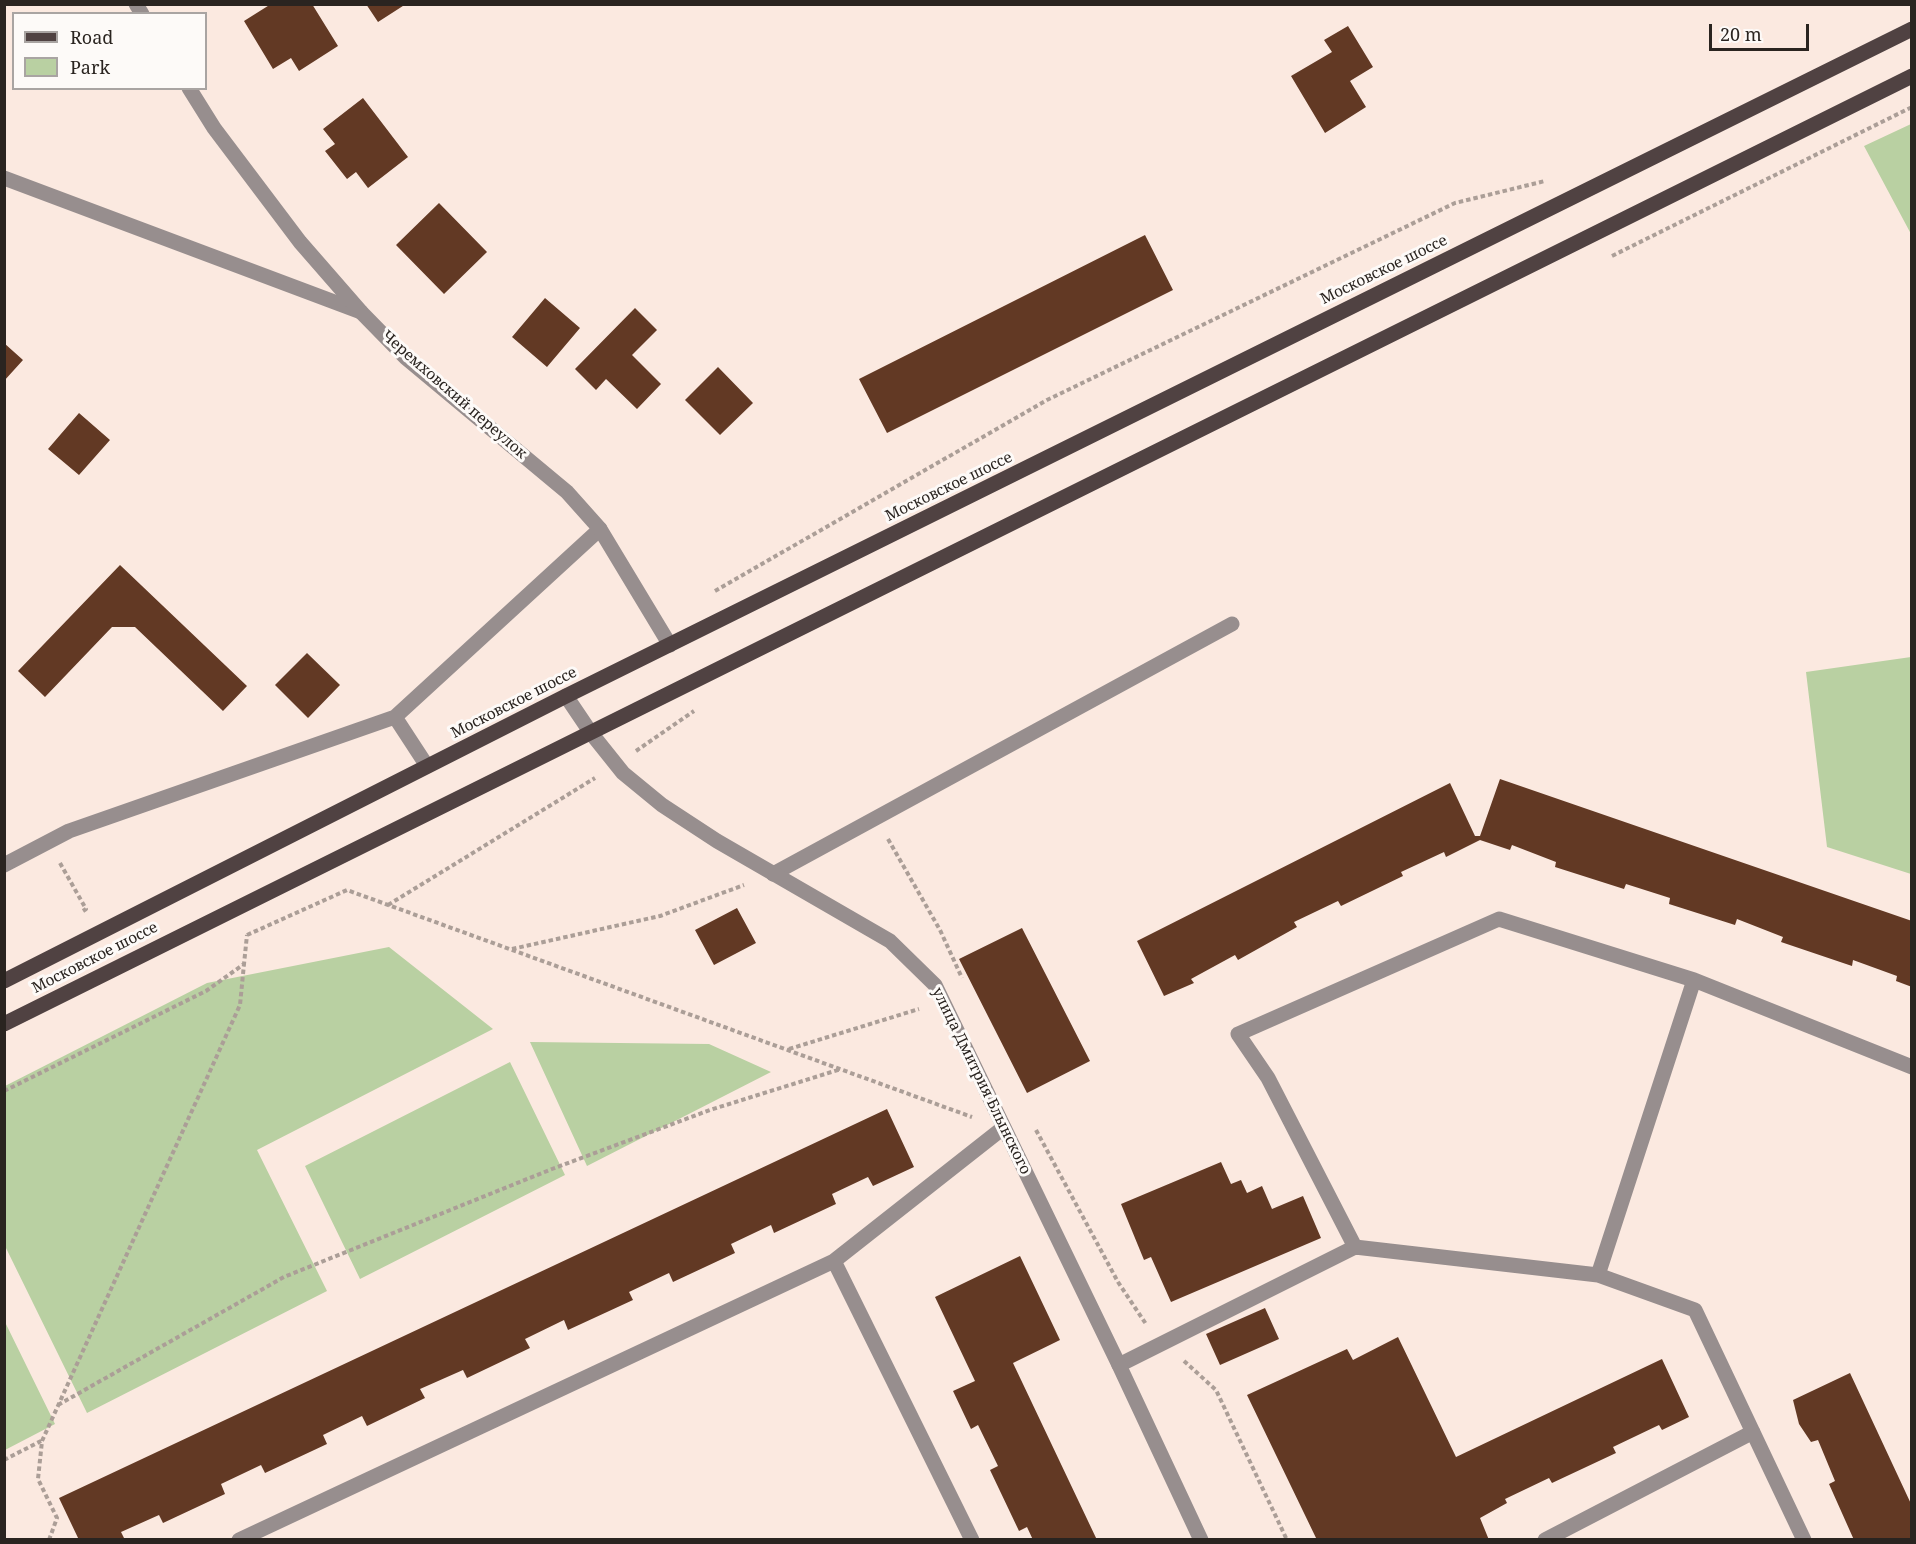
<!DOCTYPE html>
<html>
<head>
<meta charset="utf-8">
<style>
	body { margin:0 }
	#map { position:relative; width:1916px; height:1544px; overflow:hidden; background:#fbe9e0; font-family:"Noto Serif",serif }
	canvas { display:block }
	.frame { position:absolute; inset:0; border:6px solid #2a2420; pointer-events:none }
	.legend { position:absolute; left:12px; top:12px; width:195px; height:78px; box-sizing:border-box; background:#fdfaf8; border:2px solid #a9a4a2; margin:0; padding:8px 10px; list-style:none; font-size:18px; color:#2a2420 }
	.legend li { display:flex; align-items:center; gap:12px; height:30px }
	.legend b { width:30px; border:2px solid #a9a4a2 }
	.scale { position:absolute; left:1709px; top:24px; width:100px; height:27px; box-sizing:border-box; border:3px solid #2a2420; border-top:0; padding-left:8px; font-size:18px; line-height:21px; white-space:nowrap; color:#2a2420; -webkit-text-stroke:4px #fdfaf8; paint-order:stroke }
</style>
</head>
<body>
<div id="map">
<canvas width="1916" height="1544"></canvas>
<div class="frame"></div>
<ul class="legend">
<li><b style="height:8px;background:#504242"></b>Road</li>
<li><b style="height:16px;background:#b9d0a2"></b>Park</li>
</ul>
<div class="scale">20 m</div>
</div>
<script>
const g = document.querySelector('canvas').getContext('2d');
g.lineJoin = 'round';
function fillPath(path, color) { g.fillStyle = color; g.fill(path, 'evenodd'); }
const shape = rows => new Path2D(rows.map(r => 'M' + r).join(''));
function trace(path, color, width, dash) { g.strokeStyle = color; g.lineWidth = width; g.lineCap = dash ? 'butt' : 'round'; g.setLineDash(dash || []); g.stroke(path); }
function write(font, color, halo, rows, align = 'center') {
  g.font = font + ' "Noto Serif",serif'; g.lineWidth = 6; g.setLineDash([]); g.textBaseline = 'middle'; g.strokeStyle = halo; g.fillStyle = color; for (const [text, x, y, turn = 0] of rows) {
    g.save(); g.translate(x, y); g.rotate((+turn || 0) * Math.PI / 180); g.textAlign = isNaN(turn) ? turn : align; if (halo) g.strokeText(text, 0, 0); g.fillText(text, 0, 0); g.restore();
  }
}
const green = shape([
	[1911,124,1911,234,1864,146],
	[1911,657,1912,657,1911,874,1827,847,1806,672],
	[389,947,493,1029,257,1150,327,1291,87,1413,5,1246,5,1086,207,983],
	[530,1042,709,1044,771,1072,587,1166],
	[510,1062,565,1175,360,1279,305,1166],
	[4,1320,55,1424,5,1450,4,1450]
]);
const building = shape([
	[271,4,312,4,338,46,299,71,291,58,273,69,244,21],
	[366,4,406,4,378,22],
	[1348,26,1373,67,1350,81,1366,107,1325,133,1291,76,1332,52,1324,40],
	[363,98,408,157,368,188,356,172,347,179,325,151,335,144,323,129],
	[439,203,487,252,444,294,396,245],
	[1145,235,1173,290,887,433,859,379],
	[545,298,580,328,547,367,512,337],
	[635,308,657,330,632,355,661,384,637,409,606,379,596,390,575,369],
	[4,343,23,360,4,381],
	[718,367,753,403,720,435,685,400],
	[79,413,110,440,79,475,48,449],
	[120,565,247,686,223,711,135,627,112,627,45,697,18,671],
	[307,653,340,685,308,718,275,685],
	[1500,779,1912,921,1912,987,1896,981,1897,976,1853,960,1852,966,1781,942,1783,937,1737,919,1735,925,1669,904,1670,898,1626,884,1624,889,1555,867,1556,862,1512,845,1510,850,1480,840,1446,857,1444,852,1401,872,1403,876,1341,906,1338,901,1294,922,1297,927,1238,960,1235,955,1191,979,1194,983,1164,996,1137,941,1450,783,1475,836,1480,836],
	[737,908,756,943,714,965,695,930],
	[1022,928,1090,1061,1027,1093,959,959],
	[887,1109,914,1167,873,1186,868,1177,832,1194,836,1204,774,1233,771,1225,731,1244,735,1253,673,1282,669,1273,629,1292,633,1300,568,1330,564,1320,525,1339,530,1348,467,1378,463,1370,420,1389,425,1398,367,1426,362,1416,323,1435,327,1444,265,1473,261,1465,221,1484,225,1494,163,1523,159,1515,121,1532,125,1540,79,1540,59,1498],
	[1221,1162,1231,1184,1241,1180,1247,1193,1262,1186,1272,1209,1303,1196,1321,1238,1171,1302,1151,1257,1144,1260,1121,1204],
	[1020,1256,1060,1340,1013,1363,1097,1540,1033,1540,1027,1527,1019,1531,990,1470,998,1466,978,1425,971,1429,953,1391,975,1381,935,1297],
	[1265,1308,1279,1339,1220,1365,1206,1334],
	[1398,1337,1456,1457,1662,1359,1689,1417,1662,1430,1659,1425,1613,1447,1616,1453,1552,1483,1549,1478,1505,1499,1507,1503,1480,1518,1489,1540,1317,1540,1247,1395,1347,1349,1353,1360],
	[1850,1373,1912,1506,1912,1540,1854,1540,1829,1484,1835,1481,1818,1440,1811,1442,1799,1424,1793,1400]
]);
const path = shape([
	[1612,256,1912,107],
	[715,591,1047,400,1455,203,1545,181],
	[636,751,694,711],
	[888,839,940,930,962,978],
	[60,863,86,909,83,911],
	[388,905,595,778],
	[247,935,347,890,972,1117],
	[512,949,660,916,744,885],
	[789,1049,919,1009],
	[4,1091,206,991,244,964,247,935],
	[1036,1130,1118,1282,1146,1324],
	[1184,1361,1216,1390,1287,1540],
	[58,1405,284,1277,552,1169,710,1110,841,1069],
	[4,1460,41,1441],
	[49,1540,57,1518,38,1479,42,1441,240,1005,244,964]
]);
const service = shape([
	[4,178,361,312],
	[395,717,427,766],
	[4,865,69,831,395,717,600,529],
	[773,874,1232,624],
	[1355,1247,1598,1275,1695,1310,1804,1540],
	[834,1261,1003,1128],
	[1598,1275,1694,980],
	[1119,1365,1355,1247,1268,1078,1238,1034,1499,919,1694,980,1912,1067],
	[239,1540,834,1261,972,1540],
	[1545,1540,1753,1432]
]);
const minor = shape([
	[136,4,142,14],
	[189,88,214,128,300,242,361,312,406,358,567,492,600,529,670,645],
	[566,696,591,733,623,773,662,805,717,841,890,941,935,985,1119,1365,1201,1540]
]);
const primary = shape([
	[4,981,566,696,1912,29],
	[4,1024,1912,76]
]);
const streetNames = [
	["Московское шоссе",1384,270,-26],
	["Черемховский переулок",454,395,41],
	["Московское шоссе",949,487,-26],
	["Московское шоссе",514,703,-27],
	["Московское шоссе",95,958,-27],
	["улица Дмитрия Блынского",981,1081,64]
];
fillPath(green, '#b9d0a2');
fillPath(building, '#623924');
trace(path, '#ab9e97', 4, [4.5, 3]);
trace(service, '#978e8e', 15);
trace(minor, '#978e8e', 15);
trace(primary, '#504242', 15);
write('15px', '#2a2420', '#fdfaf8', streetNames);
</script>
</body>
</html>
